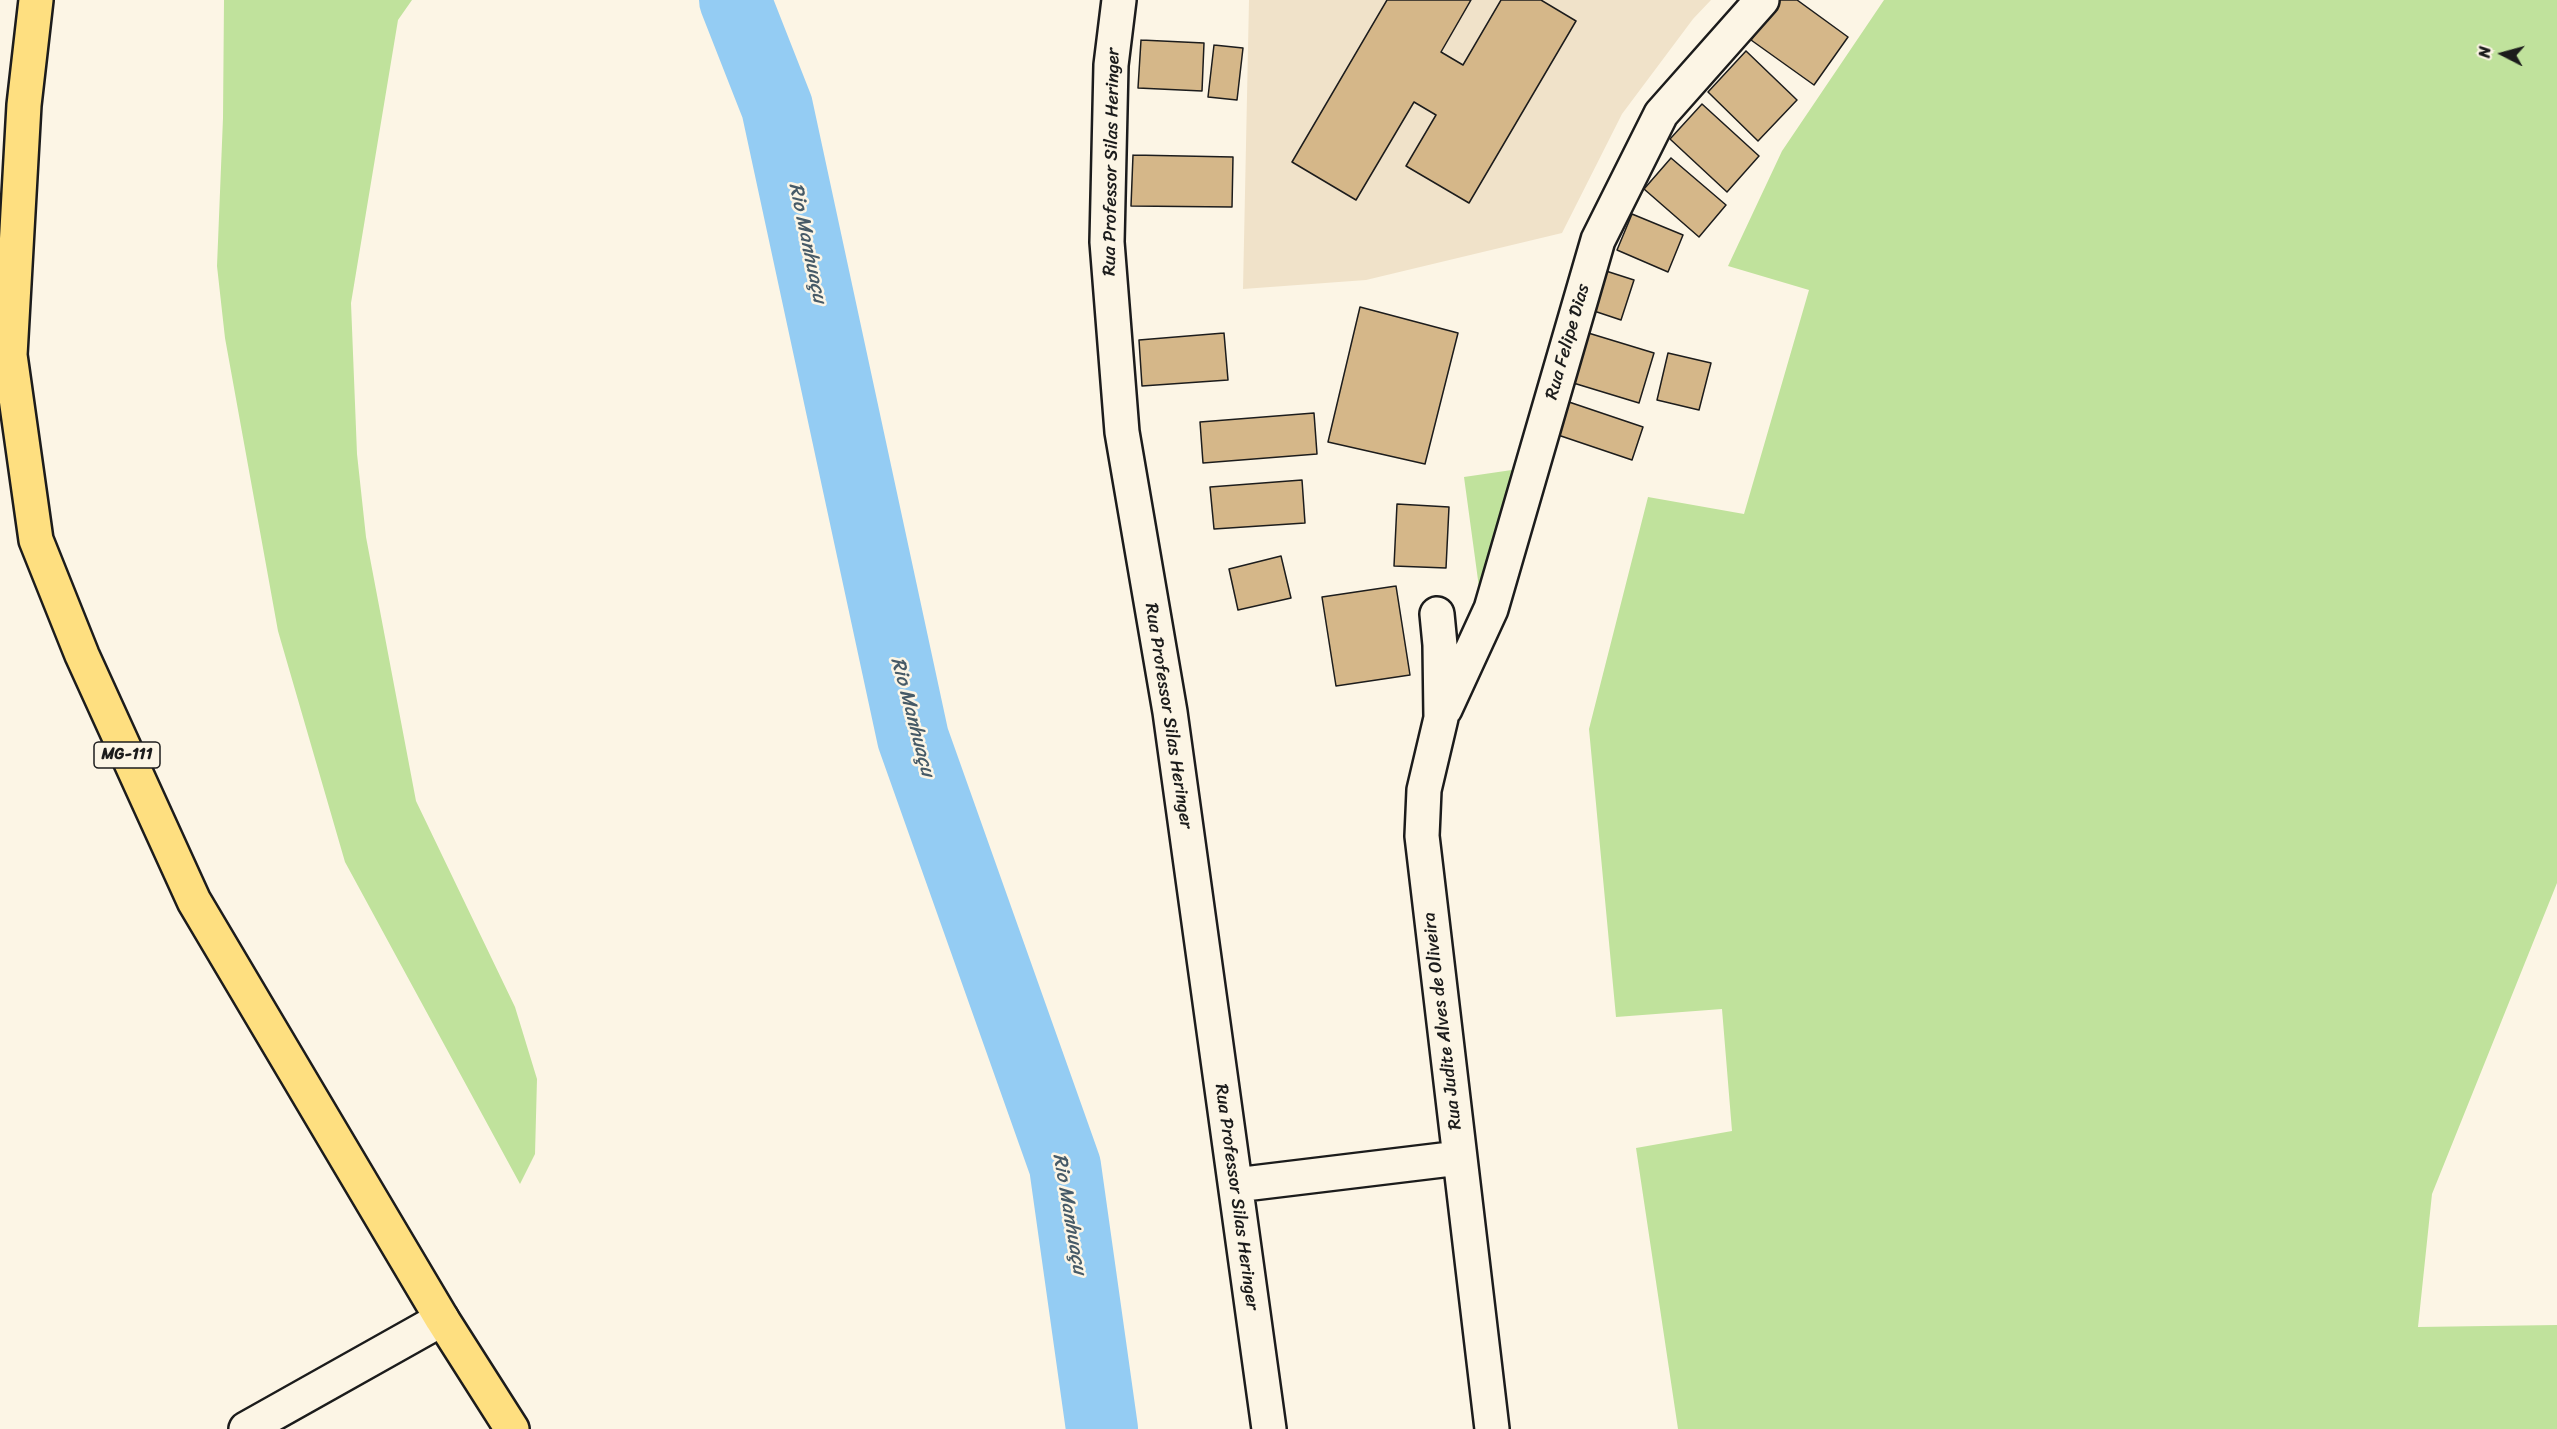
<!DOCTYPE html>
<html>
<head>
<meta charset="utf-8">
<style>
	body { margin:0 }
	#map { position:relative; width:2557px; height:1429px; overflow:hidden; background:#fcf5e5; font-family:Sriracha,sans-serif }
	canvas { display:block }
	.north { position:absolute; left:2473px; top:24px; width:60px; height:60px; -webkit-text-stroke:4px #fcf5e5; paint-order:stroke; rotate:276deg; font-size:16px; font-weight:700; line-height:24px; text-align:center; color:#1c1c1c }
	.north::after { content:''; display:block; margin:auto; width:21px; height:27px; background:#1c1c1c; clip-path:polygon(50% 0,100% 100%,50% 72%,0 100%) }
</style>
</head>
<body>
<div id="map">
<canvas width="2557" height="1429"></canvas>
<div class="north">N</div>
</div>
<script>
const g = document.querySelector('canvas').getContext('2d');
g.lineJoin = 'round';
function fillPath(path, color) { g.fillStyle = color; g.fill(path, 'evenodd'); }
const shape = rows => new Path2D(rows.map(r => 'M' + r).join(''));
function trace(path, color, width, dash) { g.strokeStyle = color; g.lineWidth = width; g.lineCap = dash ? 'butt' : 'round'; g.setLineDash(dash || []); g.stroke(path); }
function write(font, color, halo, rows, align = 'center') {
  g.font = font + ' Sriracha,sans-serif'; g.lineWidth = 5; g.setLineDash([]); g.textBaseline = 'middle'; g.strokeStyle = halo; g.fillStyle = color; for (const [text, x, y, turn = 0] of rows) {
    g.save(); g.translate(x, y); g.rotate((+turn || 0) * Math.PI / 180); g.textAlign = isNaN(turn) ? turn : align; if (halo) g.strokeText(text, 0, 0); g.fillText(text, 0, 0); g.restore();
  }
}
const built = shape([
	[1249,0,1711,0,1693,19,1622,114,1562,233,1366,280,1243,289]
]);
const green = shape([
	[224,0,412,0,398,20,351,303,357,454,366,537,416,801,515,1007,537,1079,535,1154,520,1184,345,862,278,631,225,338,217,266,223,118],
	[1884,0,2557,0,2557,883,2432,1194,2418,1327,2557,1325,2557,1429,1678,1429,1636,1148,1732,1131,1722,1009,1616,1017,1589,729,1648,497,1744,514,1809,290,1728,266,1782,151],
	[1546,465,1508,617,1464,660,1481,602,1464,477]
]);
const river = shape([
	[735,0,777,107,913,738,1065,1166,1102,1429]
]);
const building = shape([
	[1387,0,1471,0,1441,52,1463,65,1501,0,1541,0,1576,21,1469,203,1406,166,1436,115,1414,102,1356,200,1292,162,1387,0],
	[1779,0,1797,0,1848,37,1814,85,1751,40,1779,0],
	[1141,40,1204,43,1202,91,1138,88,1141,40],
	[1214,45,1243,48,1237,100,1208,97,1214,45],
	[1746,51,1797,100,1758,141,1708,92,1746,51],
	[1702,104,1759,156,1727,192,1670,139,1702,104],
	[1133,155,1233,157,1232,207,1131,206,1133,155],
	[1671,158,1726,205,1699,237,1644,189,1671,158],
	[1632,214,1683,235,1668,272,1617,250,1632,214],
	[1606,271,1634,280,1621,320,1594,311,1606,271],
	[1360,307,1458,333,1425,464,1328,442,1360,307],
	[1585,332,1654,353,1639,403,1570,382,1585,332],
	[1224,333,1228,380,1142,386,1139,340,1224,333],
	[1668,353,1711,363,1699,410,1657,400,1668,353],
	[1566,401,1643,427,1632,460,1555,434,1566,401],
	[1314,413,1317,454,1203,463,1200,422,1314,413],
	[1302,480,1305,523,1214,529,1210,487,1302,480],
	[1397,504,1449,507,1446,568,1394,566,1397,504],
	[1281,556,1291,598,1238,610,1229,569,1281,556],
	[1396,586,1410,675,1336,686,1322,597,1396,586]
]);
const minor = shape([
	[1119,0,1111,65,1107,242,1122,432,1170,712,1269,1429],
	[1437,614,1440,645,1441,718,1424,790,1422,836,1492,1429],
	[1445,709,1491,609,1598,240,1661,114,1762,0],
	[1236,1185,1459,1158],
	[246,1429,442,1319]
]);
const major = shape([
	[36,0,24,105,10,355,36,540,82,655,194,901,442,1319,512,1429]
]);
const shields = [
	[127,755,66]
];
const shieldNames = [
	["MG-111",127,755]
];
const streetNames = [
	["Rua Professor Silas Heringer",1112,162,-89],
	["Rua Felipe Dias",1568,342,-74],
	["Rua Professor Silas Heringer",1168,716,81],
	["Rua Judite Alves de Oliveira",1443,1021,-97],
	["Rua Professor Silas Heringer",1236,1197,82]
];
const waterNames = [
	["Rio Manhuaçu",807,243,78],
	["Rio Manhuaçu",912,717,75],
	["Rio Manhuaçu",1069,1214,80]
];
fillPath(built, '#f0e2c9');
fillPath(green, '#c0e29c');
trace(river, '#94ccf3', 72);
fillPath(building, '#d5b789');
trace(building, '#1c1c1c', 1.5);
trace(minor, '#1c1c1c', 38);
trace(major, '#1c1c1c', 38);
trace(minor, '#fcf5e5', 33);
trace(major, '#fedf80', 33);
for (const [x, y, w] of shields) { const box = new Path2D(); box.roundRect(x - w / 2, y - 13, w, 26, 4.5); g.fillStyle = '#fcf5e5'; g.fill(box); trace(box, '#1c1c1c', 1.5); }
write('bold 16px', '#1c1c1c', null, shieldNames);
write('18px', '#1c1c1c', '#fcf5e5', streetNames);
write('italic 20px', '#465a67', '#fcf5e5', waterNames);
</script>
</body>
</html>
